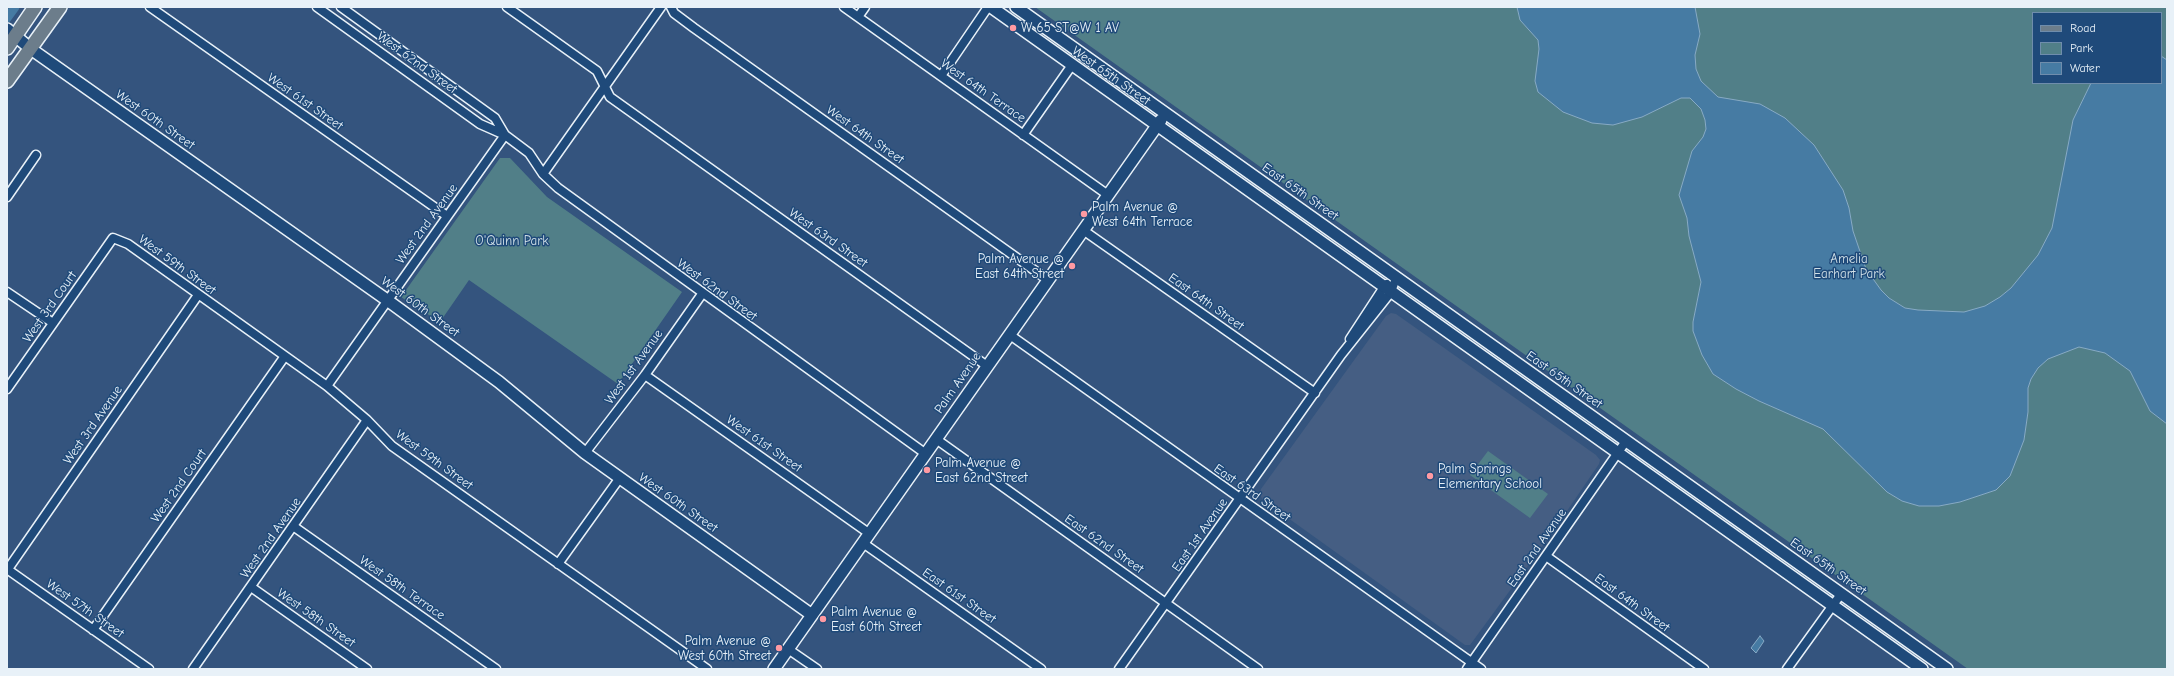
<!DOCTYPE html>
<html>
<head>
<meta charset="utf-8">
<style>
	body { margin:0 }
	#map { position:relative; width:2174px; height:676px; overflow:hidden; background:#34547e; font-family:"Comic Neue",sans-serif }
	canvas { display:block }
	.frame { position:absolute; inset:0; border:8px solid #e8f1f8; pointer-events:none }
	.legend { position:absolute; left:2032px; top:12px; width:130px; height:72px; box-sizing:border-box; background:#1f4a7a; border:1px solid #6f8dac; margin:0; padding:5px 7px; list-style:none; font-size:12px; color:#e8f1f8 }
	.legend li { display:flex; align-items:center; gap:8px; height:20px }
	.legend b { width:20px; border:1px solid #6f8dac }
</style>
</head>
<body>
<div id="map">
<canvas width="2174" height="676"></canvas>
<div class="frame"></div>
<ul class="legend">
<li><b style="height:5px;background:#6c7d8b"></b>Road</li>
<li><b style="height:11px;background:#517f88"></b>Park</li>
<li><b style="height:11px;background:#467ba3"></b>Water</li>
</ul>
</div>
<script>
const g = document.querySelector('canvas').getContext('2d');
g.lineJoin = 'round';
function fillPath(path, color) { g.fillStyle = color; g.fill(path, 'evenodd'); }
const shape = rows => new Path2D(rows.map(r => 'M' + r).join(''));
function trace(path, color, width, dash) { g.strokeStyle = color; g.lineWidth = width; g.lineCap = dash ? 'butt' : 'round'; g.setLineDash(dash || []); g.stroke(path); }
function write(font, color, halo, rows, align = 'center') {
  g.font = font + ' "Comic Neue",sans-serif'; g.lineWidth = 3; g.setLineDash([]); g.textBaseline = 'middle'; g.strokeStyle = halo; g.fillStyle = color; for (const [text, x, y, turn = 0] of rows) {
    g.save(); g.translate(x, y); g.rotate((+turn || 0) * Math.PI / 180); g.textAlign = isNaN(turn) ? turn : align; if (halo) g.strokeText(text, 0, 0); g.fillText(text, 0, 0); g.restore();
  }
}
const built = shape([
	[1391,313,1396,314,1596,455,1600,460,1599,464,1552,533,1470,645,1465,645,1263,500,1260,495,1261,489,1386,316]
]);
const green = shape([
	[1035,7,2167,7,2167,669,1968,669],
	[2033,13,2161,13,2161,83,2033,83],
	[500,158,510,158,547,197,682,292,618,384,469,280,440,322,401,297],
	[1488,451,1548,494,1530,518,1470,475]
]);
const water = shape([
	[1517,7,1695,7,1700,34,1695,55,1696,69,1701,81,1718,97,1760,104,1785,118,1814,145,1843,190,1849,208,1853,231,1866,269,1881,290,1889,298,1905,308,1918,310,1964,312,1985,306,2000,297,2011,288,2038,255,2052,228,2073,120,2091,83,2161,83,2161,56,2167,60,2167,424,2150,411,2130,371,2105,353,2079,347,2048,359,2038,368,2031,379,2028,388,2028,412,2024,440,2010,476,1996,490,1960,502,1939,506,1919,506,1902,501,1887,492,1823,429,1759,401,1736,389,1713,374,1702,355,1693,331,1693,322,1701,282,1689,236,1687,218,1679,195,1692,151,1703,137,1706,129,1705,120,1701,109,1690,98,1681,98,1642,117,1613,125,1592,123,1563,112,1538,92,1535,81,1539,49,1538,40,1520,20,1517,7],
	[1760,636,1764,641,1756,653,1751,648,1760,636]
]);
const canal = shape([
	[7,18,15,7]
]);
const street = shape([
	[150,7,447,216],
	[317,7,480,124,505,135,529,153,543,174,558,188,926,454],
	[341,7,495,118,505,135],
	[507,7,597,71,610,97,987,366],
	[671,7,674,13,694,28,1048,280],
	[844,7,1108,195],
	[858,17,865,7],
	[941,76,988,7],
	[1023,135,1072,65],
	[543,174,661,7],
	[7,197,36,155],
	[1083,230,1315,393],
	[7,292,53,323],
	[1010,335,1481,669],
	[1350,339,1384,287,1387,284],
	[645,375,870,534],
	[327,386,505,135],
	[7,389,113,238,128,244,327,386,367,420,392,446,707,669],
	[936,439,1258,669],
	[585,453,645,375,702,294],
	[293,526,496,669],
	[863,543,1041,669],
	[1546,556,1704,669],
	[558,564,619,479],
	[7,569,149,669],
	[8,569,198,295],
	[251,587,367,669],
	[93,630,285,356],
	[788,649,817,669],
	[193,669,367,420],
	[1119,669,1341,355,1391,292,1396,278],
	[1467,669,1626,441],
	[1787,669,1841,594]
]);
const secondary = shape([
	[991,7,1922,669],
	[1016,7,1947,669],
	[7,29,31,49,387,300,499,382,585,453,812,615],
	[774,669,1161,120]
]);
const primary = shape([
	[7,48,35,7],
	[7,81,60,7]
]);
const markers = [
	[1013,28,4,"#ff9aa2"],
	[1084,214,4,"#ff9aa2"],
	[1072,266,4,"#ff9aa2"],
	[927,470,4,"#ff9aa2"],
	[1430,476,4,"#ff9aa2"],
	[823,619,4,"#ff9aa2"],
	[779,648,4,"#ff9aa2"]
];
const poiNames = [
	["W 65 ST@W 1 AV",1021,28],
	["Palm Avenue @",1092,207],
	["West 64th Terrace",1092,222],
	["Palm Avenue @",1064,259,"right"],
	["East 64th Street",1064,274,"right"],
	["Palm Avenue @",935,463],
	["East 62nd Street",935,478],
	["Palm Springs",1438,469],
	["Elementary School",1438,484],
	["Palm Avenue @",831,612],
	["East 60th Street",831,627],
	["Palm Avenue @",771,641,"right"],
	["West 60th Street",771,656,"right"]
];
const streetNames = [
	["West 62nd Street",417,63,36],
	["West 65th Street",1111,76,35],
	["West 64th Terrace",983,91,35],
	["West 61st Street",305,102,35],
	["West 60th Street",155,120,35],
	["West 64th Street",865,135,35],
	["East 65th Street",1300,192,35],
	["West 2nd Avenue",427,224,-54],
	["West 63rd Street",828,238,35],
	["West 59th Street",177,265,36],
	["West 62nd Street",717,290,36],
	["East 64th Street",1206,302,35],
	["West 3rd Court",50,307,-55],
	["West 60th Street",420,307,36],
	["West 1st Avenue",634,367,-54],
	["East 65th Street",1564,380,35],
	["Palm Avenue",958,383,-55],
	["West 3rd Avenue",93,425,-55],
	["West 61st Street",764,444,35],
	["West 59th Street",434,460,36],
	["West 2nd Court",179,486,-55],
	["East 63rd Street",1252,493,35],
	["West 60th Street",678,503,35],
	["East 1st Avenue",1200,535,-55],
	["West 2nd Avenue",271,538,-55],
	["East 62nd Street",1104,544,35],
	["East 2nd Avenue",1537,548,-55],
	["East 65th Street",1828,567,35],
	["West 58th Terrace",402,588,35],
	["East 61st Street",959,596,35],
	["East 64th Street",1632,603,36],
	["West 57th Street",85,609,35],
	["West 58th Street",316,618,35]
];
const parkNames = [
	["O'Quinn Park",512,241],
	["Amelia",1849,259],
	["Earhart Park",1849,274]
];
fillPath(built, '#455e83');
fillPath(green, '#517f88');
fillPath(water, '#467ba3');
trace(water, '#87aac5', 1);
trace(canal, '#467ba3', 9);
trace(street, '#e8f1f8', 11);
trace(secondary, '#e8f1f8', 14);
trace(primary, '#e8f1f8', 16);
trace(street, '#1f4a7a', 8);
trace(secondary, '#1f4a7a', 11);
trace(primary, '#6c7d8b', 13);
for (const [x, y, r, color] of markers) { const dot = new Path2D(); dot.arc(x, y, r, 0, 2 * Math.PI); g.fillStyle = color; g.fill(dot); trace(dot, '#1f4a7a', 1.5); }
write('13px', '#e8f1f8', '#1f4a7a', poiNames, 'left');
write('13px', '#e8f1f8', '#1f4a7a', streetNames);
write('13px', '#d1e0e7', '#1f4a7a', parkNames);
</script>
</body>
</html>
